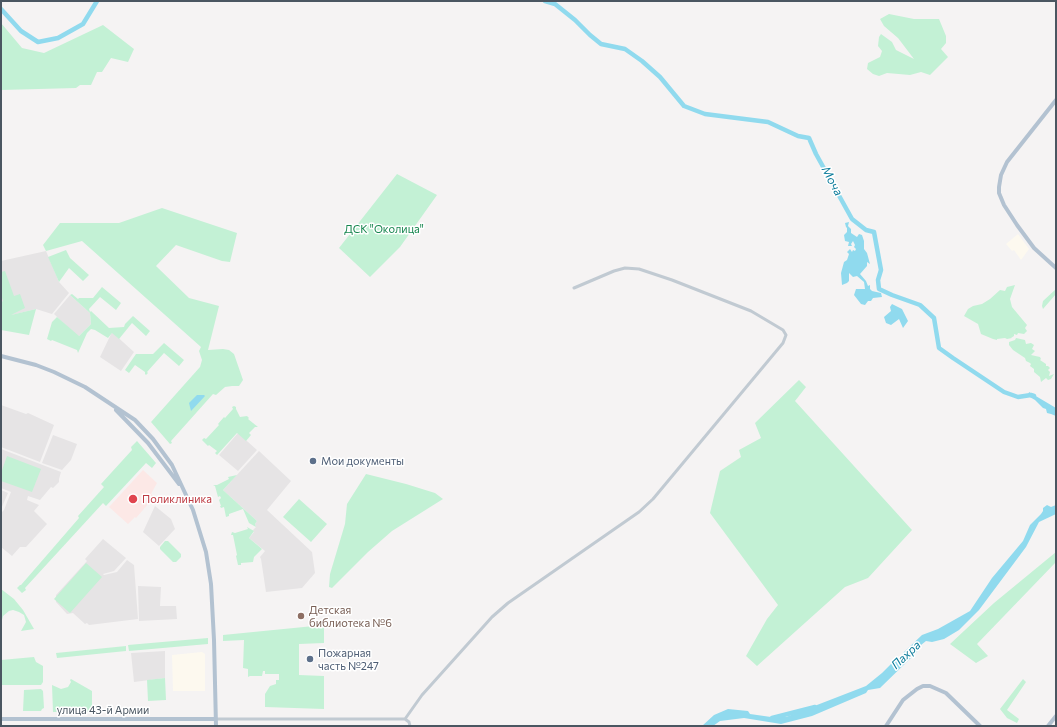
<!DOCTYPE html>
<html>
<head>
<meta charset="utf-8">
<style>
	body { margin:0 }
	#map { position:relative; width:1057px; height:727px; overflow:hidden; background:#f5f3f3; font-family:Commissioner,sans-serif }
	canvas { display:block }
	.frame { position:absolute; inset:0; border:2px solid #4a5661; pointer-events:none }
</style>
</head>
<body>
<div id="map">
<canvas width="1057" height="727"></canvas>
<div class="frame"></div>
</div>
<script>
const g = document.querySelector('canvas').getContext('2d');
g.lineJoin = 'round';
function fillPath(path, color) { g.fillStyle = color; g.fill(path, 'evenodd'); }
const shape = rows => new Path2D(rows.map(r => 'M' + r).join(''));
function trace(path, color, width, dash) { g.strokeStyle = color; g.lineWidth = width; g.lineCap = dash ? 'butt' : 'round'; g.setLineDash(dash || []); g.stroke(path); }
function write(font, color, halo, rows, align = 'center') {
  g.font = font + ' Commissioner,sans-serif'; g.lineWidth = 3; g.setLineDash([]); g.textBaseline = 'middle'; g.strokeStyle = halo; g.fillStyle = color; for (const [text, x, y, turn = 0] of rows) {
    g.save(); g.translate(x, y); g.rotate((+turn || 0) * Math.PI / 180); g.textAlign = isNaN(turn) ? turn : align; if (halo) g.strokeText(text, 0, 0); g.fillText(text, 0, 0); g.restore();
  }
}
const commercial = shape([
	[1018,234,1029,249,1021,260,1014,250,1012,251,1006,244],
	[202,652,205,654,205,691,173,691,172,655]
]);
const education = shape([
	[46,251,59,282,69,293,52,314,36,309,8,316,3,301,1,302,1,261],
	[70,295,90,313,91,324,78,337,54,314],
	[112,332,134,352,121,371,100,357],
	[1,405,26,414,28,413,54,425,40,462,1,447],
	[238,433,257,450,238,471,219,455],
	[53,435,77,444,71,460,62,470,42,463],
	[1,449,61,472,59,479,59,482,53,488,51,487,40,500,28,496,27,500,39,505,34,511,47,524,26,547,20,547,12,556,1,547,1,513,4,510,11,492,1,488],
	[259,451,291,481,267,510,312,552,315,573,302,588,266,592,261,559,260,557,265,551,249,538,254,532,253,530,256,527,255,524,257,521,223,490],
	[1,490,8,493,1,509],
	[155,506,171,519,175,529,159,546,143,532],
	[103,539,126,558,114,571,103,574,104,575,117,572,127,560,134,565,138,619,89,625,87,623,85,624,73,613,67,614,56,602,56,595,87,561,85,559],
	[138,586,161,587,160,606,176,606,177,619,139,621],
	[165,651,165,678,134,682,131,653]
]);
const medical = shape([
	[143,470,157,483,151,494,153,496,148,501,149,503,136,518,135,517,128,524,109,507]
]);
const green = shape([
	[889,14,914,19,939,19,946,36,946,43,941,49,948,57,930,75,921,72,910,75,887,73,879,76,873,74,867,69,868,63,880,57,882,51,878,46,879,37,881,34,892,42,896,50,914,59,898,38,884,26,880,19],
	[1,23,22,48,44,53,103,25,134,49,128,62,111,58,102,72,97,72,91,85,80,85,76,88,1,90],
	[397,174,437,195,400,247,370,277,339,248],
	[162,208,237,233,230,262,222,261,176,245,156,266,189,298,219,306,208,350,223,349,229,350,234,354,243,380,239,386,232,386,225,387,216,395,213,394,171,441,172,443,170,444,151,422,200,367,202,360,199,351,201,347,82,241,46,251,43,245,60,223,119,223],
	[66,250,70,258,89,275,83,281,69,268,59,282,48,257],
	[5,271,14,296,20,294,25,308,11,315,36,309,29,335,1,330,1,302,3,301,1,295,1,272],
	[1015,285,1010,299,1012,307,1027,325,1025,328,1027,331,1024,334,1018,333,1017,335,1014,334,1014,336,1011,338,1012,338,1007,339,1005,338,997,339,997,340,993,339,981,334,978,324,964,316,968,309,973,306,982,304,990,299,1000,290,1005,291,1007,287],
	[102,287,121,303,116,310,100,297,89,309,90,312,91,311,109,328,124,327,125,324,133,316,150,331,146,336,132,323,119,339,112,333,108,338,95,330,91,329,87,333,78,353,77,350,52,340,51,341,47,339,52,322,57,317,79,336,91,324,90,313,70,295,72,294,78,299,79,298,93,298],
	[1056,289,1056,294,1043,309,1042,306,1043,301],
	[1016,338,1025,340,1026,344,1031,343,1034,345,1032,349,1035,351,1031,355,1040,357,1041,359,1040,360,1046,364,1046,366,1048,366,1050,368,1048,370,1050,372,1049,376,1054,374,1051,379,1048,380,1046,378,1041,382,1040,377,1034,372,1034,369,1030,366,1031,364,1030,363,1026,361,1025,358,1013,350,1009,345,1009,342,1015,340],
	[164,343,184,360,179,366,164,353,147,372,148,373,146,375,145,374,145,372,135,365,129,373,125,370,136,354,153,354],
	[799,380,806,387,795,401,912,530,868,578,845,587,757,666,746,656,767,619,778,605,710,513,720,471,741,457,739,450,761,438,755,423],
	[234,406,236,407,236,409,240,417,247,416,249,418,248,419,258,427,255,427,249,433,251,435,246,441,237,433,217,455,215,453,217,451,209,445,208,446,202,440,204,438,206,439,219,425,218,424,224,417,225,418,233,409,232,407],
	[137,441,156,463,152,468,146,463,106,506,103,503,25,588,26,590,22,593,17,588,20,585,21,585,79,518,78,516,104,487,101,484,132,450,131,447],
	[7,456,41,469,32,492,1,481,1,473],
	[366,474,406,484,435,493,443,499,392,531,368,552,332,588,329,587,330,574,345,524,347,504],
	[237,475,223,490,257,521,255,524,256,527,249,523,243,509,229,514,229,516,226,517,224,507,221,508,220,506,221,506,219,500,221,498,220,496,218,497,215,486,213,485,217,485,229,479,228,477],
	[299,499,327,524,311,542,283,517],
	[247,527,254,531,249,538,262,549,254,557,253,562,241,563,241,565,238,565,236,556,237,555,233,535,231,535,232,532,235,533,248,529],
	[165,541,168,541,181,554,181,557,176,562,173,562,160,549,160,547],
	[1056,552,1056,562,977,644,988,656,976,663,950,644,994,603],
	[86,563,102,577,70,613,54,599],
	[1,589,14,599,23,610,34,629,21,631,26,622,24,615,19,612,13,610,9,611,3,616,1,624],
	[324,625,324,643,299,644,299,675,324,676,324,709,265,707,265,694,270,686,276,684,276,680,279,680,279,674,265,674,265,671,263,671,262,676,250,676,248,677,248,669,243,668,244,640,223,641,223,635],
	[208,638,208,644,129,651,128,645],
	[126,646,126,651,57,658,56,653],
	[34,657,36,662,43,666,43,682,41,685,1,685,1,660],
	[165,678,166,700,148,701,147,680],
	[71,679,92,691,92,709,88,712,53,712,52,685,61,689,68,687,71,682,70,680],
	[1023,679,1026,682,1007,710,1019,719,1017,723,1007,718,1000,709],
	[41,689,43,691,44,708,42,709,41,711,23,711,24,690]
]);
const water = shape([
	[849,222,848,226,851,229,851,233,857,237,859,234,862,235,864,241,864,249,867,253,870,264,867,262,867,266,860,274,866,281,868,286,870,285,870,289,872,291,881,293,882,297,873,298,871,301,868,301,865,305,861,304,854,295,856,289,865,289,864,282,857,276,853,277,849,273,849,281,847,283,842,285,841,273,844,262,847,260,849,254,847,252,850,249,852,252,853,250,855,251,856,249,854,247,855,245,853,241,851,244,852,246,848,246,849,242,845,241,844,235,847,232,847,228,846,227,845,223],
	[892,304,902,309,908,321,903,328,899,319,891,325,886,323,884,317,891,311,890,307],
	[1029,392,1056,408,1056,416,1051,414,1047,413,1046,409,1043,408,1035,400,1028,396],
	[197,395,204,395,205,396,191,411,189,403],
	[1047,505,1051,507,1056,505,1056,514,1039,522,1026,547,979,610,959,630,944,639,932,642,926,641,921,645,916,653,880,688,868,690,866,693,812,716,781,724,744,718,720,721,713,726,702,726,714,715,728,709,748,711,750,714,771,717,786,717,866,686,882,673,891,664,901,657,904,652,922,635,938,629,970,611,992,578,1023,541,1030,525,1041,514,1043,511,1043,508]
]);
const river = shape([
	[545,1,555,4,575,20,590,35,601,44,625,49,642,61,660,77,684,106,705,114,768,122,798,136,809,138,816,154,852,219,866,230,874,232,881,270,878,280,879,289,892,295,920,305,934,318,939,348,953,358,1004,392,1018,397,1031,395,1034,396],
	[1,9,21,31,38,42,58,38,83,24,97,1],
	[772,718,815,707]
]);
const minor = shape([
	[216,719,405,719],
	[405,719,422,695,492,617,508,603,639,512,653,499,783,343,786,335,783,330,751,311,672,280,639,269,625,268,614,271,574,288],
	[405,719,409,722,410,726]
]);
const major = shape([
	[1056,100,1007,162,1001,175,999,187,999,193,1004,205,1017,225,1034,248,1056,268],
	[1,356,36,365,54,372,85,387,135,420,153,439,172,465,193,510,206,552,211,584,214,640,216,726],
	[116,410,148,443,179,484],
	[1,719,216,719],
	[886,726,903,700,917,689,923,686,930,686,946,693,980,726],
	[1048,726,1056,716]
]);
const markers = [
	[313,461,4,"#5c6f8a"],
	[133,499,5,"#e0444e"],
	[301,616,4,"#8d6e63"],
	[310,659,4,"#5c6f8a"]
];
const parkNames = [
	["ДСК \"Околица\"",384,229]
];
const serviceNames = [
	["Мои документы",321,461],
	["Пожарная",318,653],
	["часть №247",318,666]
];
const healthNames = [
	["Поликлиника",142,499]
];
const educationNames = [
	["Детская",309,610],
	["библиотека №6",309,623]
];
const streetNames = [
	["улица 43-й Армии",103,710]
];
const waterNames = [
	["Моча",832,181,62],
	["Пахра",906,655,-43]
];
fillPath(commercial, '#fdf9ef');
fillPath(education, '#e6e4e5');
fillPath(medical, '#fce8e6');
fillPath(green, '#c3f1d5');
fillPath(water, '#90daee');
trace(river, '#90daee', 4.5);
trace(minor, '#c1cad2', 3);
trace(major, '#b3c2d1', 4);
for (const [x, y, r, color] of markers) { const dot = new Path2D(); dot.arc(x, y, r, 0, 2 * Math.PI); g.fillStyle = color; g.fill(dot); trace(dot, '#fff', 1.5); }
write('11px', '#17864f', '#fff', parkNames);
write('11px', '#4e5e75', '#fff', serviceNames, 'left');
write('11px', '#be3a42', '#fff', healthNames, 'left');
write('11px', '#785e54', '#fff', educationNames, 'left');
write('11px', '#4a5661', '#fff', streetNames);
write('italic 12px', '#0c7c9b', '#fff', waterNames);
</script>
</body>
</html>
